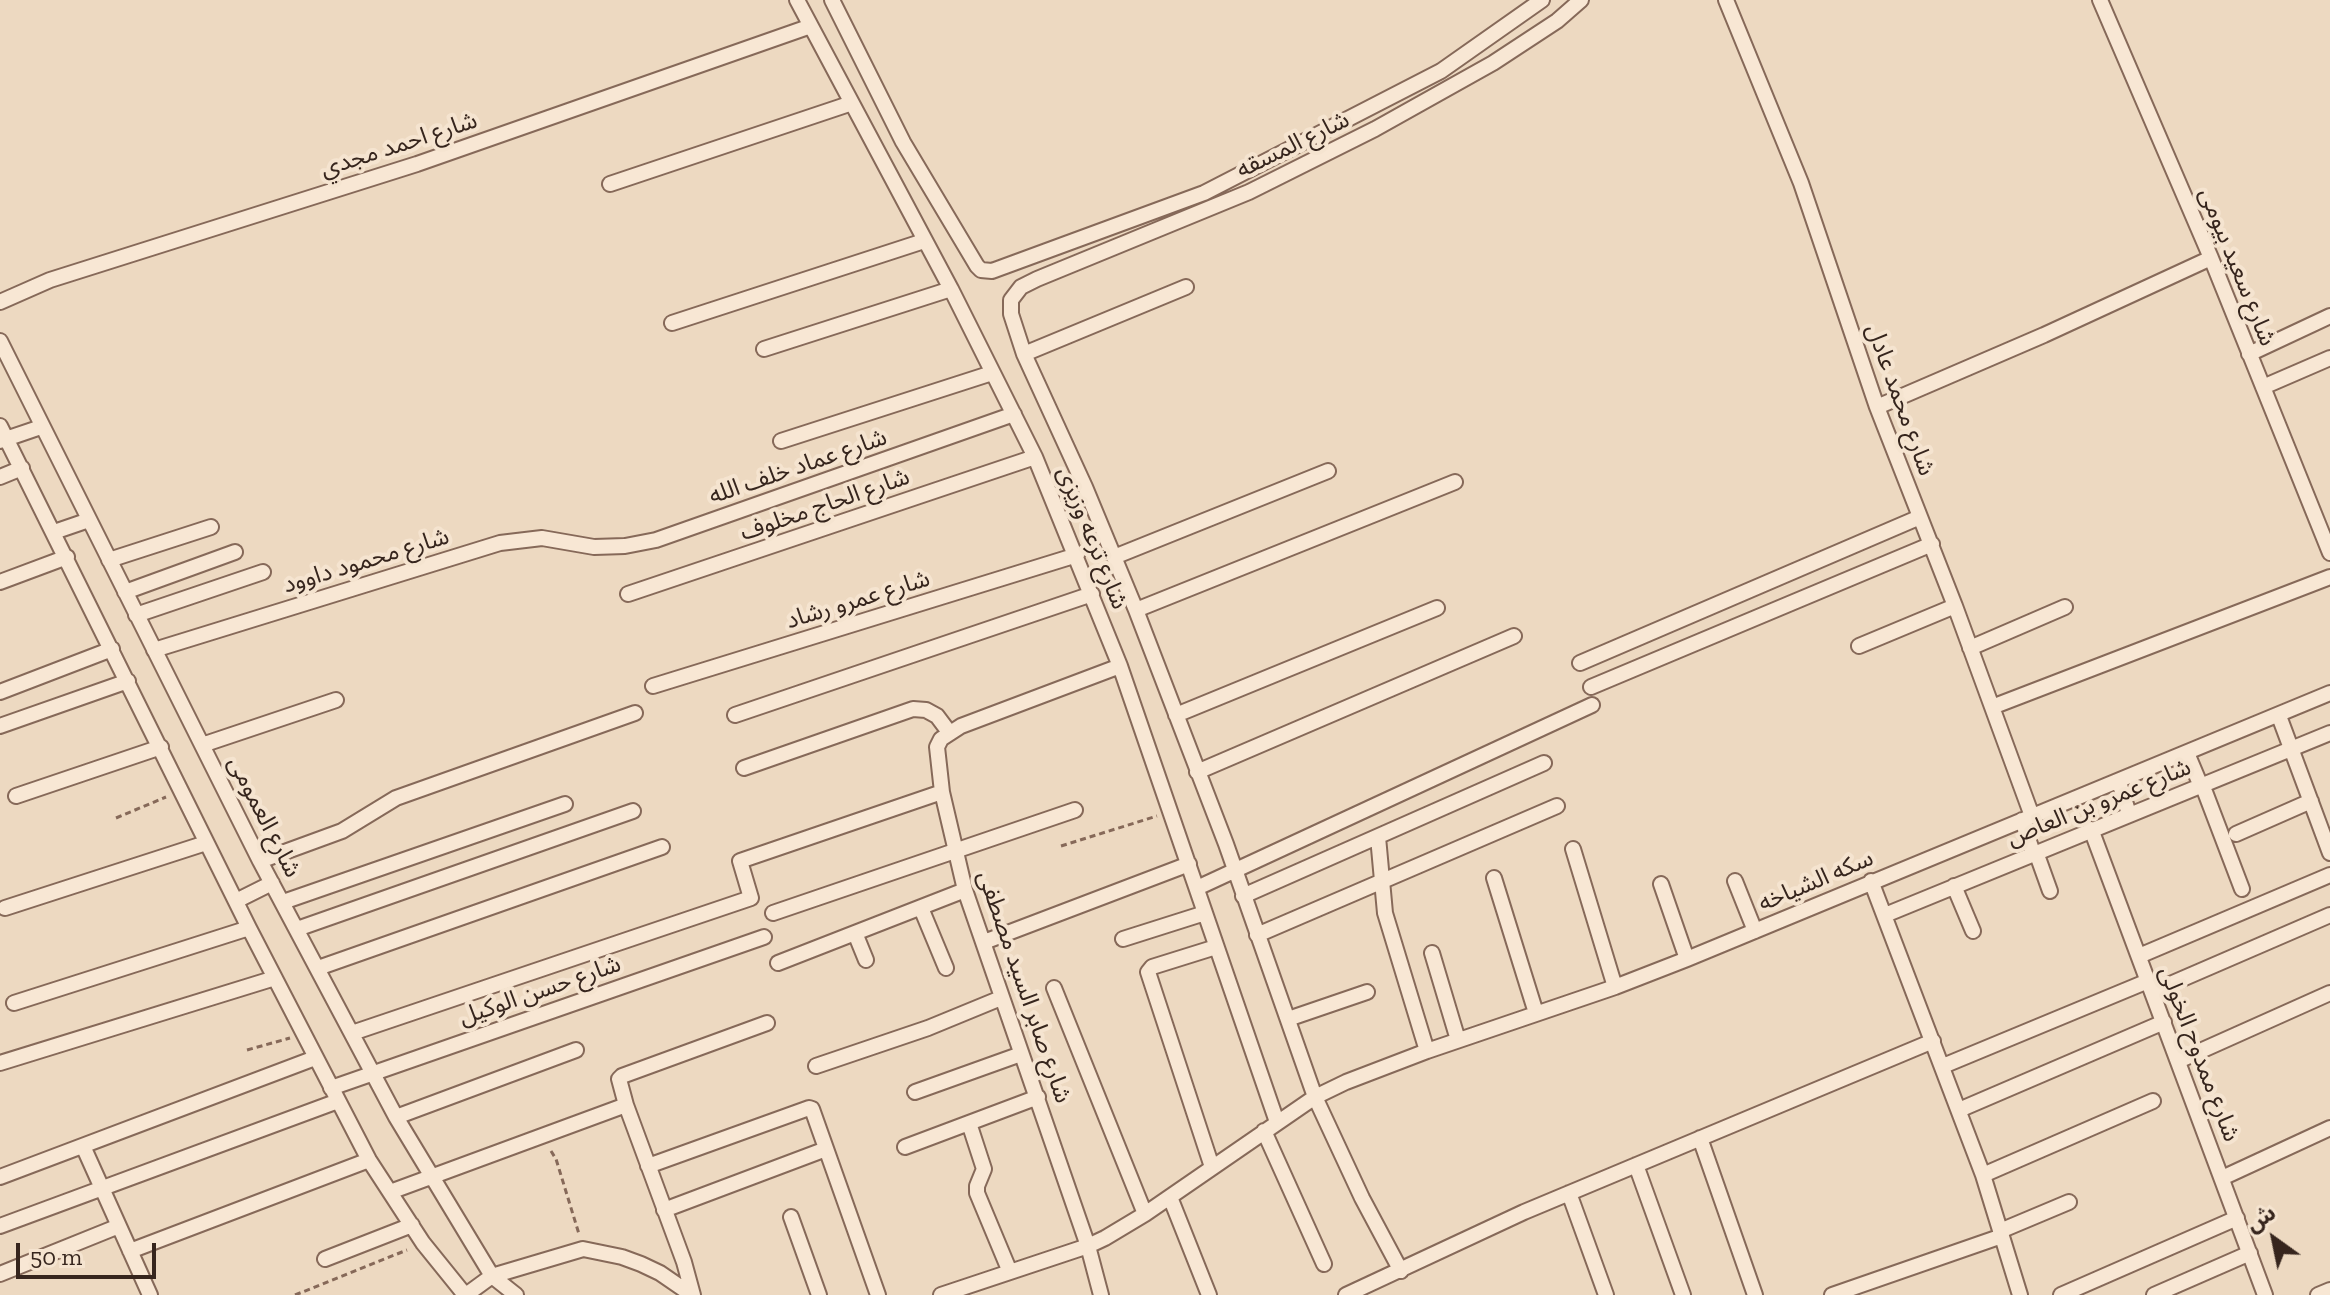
<!DOCTYPE html>
<html>
<head>
<meta charset="utf-8">
<style>
	body { margin:0 }
	#map { position:relative; width:2330px; height:1295px; overflow:hidden; background:#edd9c1; font-family:"Zilla Slab","Noto Sans Arabic",serif }
	canvas { display:block }
	.north { position:absolute; left:2234px; top:1199px; width:80px; height:80px; -webkit-text-stroke:6px #f5e4d0; paint-order:stroke; rotate:327deg; font-size:22px; font-weight:700; line-height:32px; text-align:center; color:#36251d }
	.north::after { content:''; display:block; margin:auto; width:28px; height:36px; background:#36251d; clip-path:polygon(50% 0,100% 100%,50% 72%,0 100%) }
	.scale { position:absolute; left:16px; top:1243px; width:140px; height:36px; box-sizing:border-box; border:4px solid #36251d; border-top:0; padding-left:10px; font-size:24px; line-height:28px; white-space:nowrap; color:#36251d; -webkit-text-stroke:6px #f5e4d0; paint-order:stroke }
</style>
</head>
<body>
<div id="map">
<canvas width="2330" height="1295"></canvas>
<div class="north">ش</div>
<div class="scale">50 m</div>
</div>
<script>
const g = document.querySelector('canvas').getContext('2d');
g.lineJoin = 'round';
const shape = rows => new Path2D(rows.map(r => 'M' + r).join(''));
function trace(path, color, width, dash) { g.strokeStyle = color; g.lineWidth = width; g.lineCap = dash ? 'butt' : 'round'; g.setLineDash(dash || []); g.stroke(path); }
function write(font, color, halo, rows, align = 'center') {
  g.font = font + ' "Zilla Slab","Noto Sans Arabic",serif'; g.lineWidth = 8; g.setLineDash([]); g.textBaseline = 'middle'; g.strokeStyle = halo; g.fillStyle = color; for (const [text, x, y, turn = 0] of rows) {
    g.save(); g.translate(x, y); g.rotate((+turn || 0) * Math.PI / 180); g.textAlign = isNaN(turn) ? turn : align; if (halo) g.strokeText(text, 0, 0); g.fillText(text, 0, 0); g.restore();
  }
}
const path = shape([
	[116,818,166,797],
	[1061,846,1157,816],
	[247,1050,290,1038],
	[551,1151,556,1159,579,1234],
	[295,1295,407,1250]
]);
const minor = shape([
	[797,0,951,289,1035,457,1120,666,1277,1122],
	[832,0,903,142,977,266,981,270,992,271,1204,193,1441,71,1542,0],
	[1726,0,1801,183,1877,407,1955,606,2032,816],
	[2100,0,2211,258,2330,553],
	[610,184,852,103],
	[0,302,50,280,417,164,811,26],
	[672,323,924,241],
	[0,341,260,861,396,1117,492,1276,516,1295],
	[764,349,951,289],
	[1024,354,1186,287],
	[2249,354,2330,316],
	[2263,387,2330,358],
	[1877,407,2044,335,2211,258],
	[0,426,249,928,369,1160,423,1243,465,1295],
	[0,441,41,427],
	[781,441,992,373],
	[0,477,22,468],
	[54,532,89,520],
	[1114,557,1328,471],
	[109,560,211,527],
	[0,582,67,557],
	[125,592,235,552],
	[628,594,1035,457],
	[1136,610,1455,482],
	[136,615,263,572],
	[1859,646,1955,606],
	[1970,648,2065,607],
	[154,650,500,543,542,538,594,547,625,546,656,540,1014,414],
	[1580,663,1920,517],
	[653,686,1077,555],
	[1591,687,1932,544],
	[0,692,112,649],
	[1992,707,2330,577],
	[735,715,1092,594],
	[1176,715,1437,608],
	[2279,716,2330,853],
	[0,726,128,681],
	[202,745,336,700],
	[2187,753,2200,784],
	[744,768,913,709,926,710,937,716,949,732],
	[1197,772,1514,636],
	[2119,782,2129,814],
	[2202,784,2242,889],
	[16,796,161,747],
	[2022,820,2033,853],
	[2091,829,2265,1295],
	[2236,834,2311,801],
	[1378,837,1385,913,1427,1051],
	[1573,849,1615,987],
	[2036,852,2050,891],
	[260,861,342,831,396,798,635,713],
	[1494,878,1536,1013],
	[1735,881,1755,931],
	[1871,881,1983,1175,2020,1295],
	[1661,884,1687,959],
	[1954,886,1973,931],
	[1197,888,1592,705],
	[1243,896,1544,763],
	[236,901,272,883],
	[283,902,565,804],
	[5,908,206,843],
	[921,908,946,968],
	[773,913,1075,810],
	[1885,915,2330,733],
	[297,929,633,811],
	[855,933,866,960],
	[1257,935,1557,806],
	[1123,939,1205,913],
	[984,942,1189,864],
	[1432,953,1458,1040],
	[2139,956,2330,875],
	[778,963,965,890],
	[318,968,662,847],
	[1054,988,1145,1214],
	[2152,992,2330,915],
	[14,1003,249,928],
	[1288,1019,1367,992],
	[352,1033,751,898,740,861,942,792],
	[2178,1061,2330,993],
	[0,1063,275,978],
	[816,1066,928,1028,1001,998],
	[1943,1066,2148,981],
	[331,1088,764,937],
	[915,1092,1021,1054],
	[1959,1110,2164,1022],
	[396,1117,576,1050],
	[969,1123,984,1169,977,1186,977,1193,1010,1272],
	[1264,1131,1324,1264],
	[1700,1138,1755,1295],
	[83,1146,150,1295],
	[905,1147,1038,1097],
	[1636,1165,1683,1295],
	[648,1166,809,1108,812,1109,878,1295],
	[1212,1167,1148,972,1152,967,1216,947],
	[1983,1175,2153,1101],
	[0,1177,315,1058],
	[2222,1178,2330,1128],
	[390,1192,626,1105],
	[1569,1193,1606,1295],
	[1170,1197,1209,1295],
	[664,1210,826,1149],
	[791,1217,819,1295],
	[0,1226,338,1101],
	[2000,1231,2069,1202],
	[130,1251,369,1160],
	[325,1259,412,1225],
	[1401,1271,1362,1198,1315,1097,1226,844,1136,610,1085,487,1024,354,1011,314,1011,300,1021,287,1037,279,1249,192,1375,129,1493,63,1557,21,1581,0],
	[0,1274,119,1226],
	[466,1295,492,1276,583,1249,622,1257,641,1264,660,1273,692,1295],
	[693,1295,684,1262,626,1105,619,1079,622,1076,767,1023],
	[941,1295,1088,1246,1105,1238,1145,1214,1315,1097,1346,1082,1427,1051,1615,987,1687,959,2330,693],
	[1101,1295,1088,1246,965,890,942,792,937,747,941,739,961,726,1120,666],
	[1346,1295,1524,1212,1933,1041],
	[1832,1295,2002,1236],
	[2061,1295,2237,1218],
	[2154,1295,2250,1253],
	[2318,1295,2330,1290]
]);
const streetNames = [
	["شارع احمد مجدي",399,145,-18],
	["شارع المسقه",1293,145,-26],
	["شارع سعيد بيومى",2237,267,68],
	["شارع محمد عادل",1900,400,70],
	["شارع عماد خلف الله",798,467,-19],
	["شارع الحاج مخلوف",825,505,-19],
	["شارع ترعه وزيزى",1092,538,68],
	["شارع محمود داوود",366,561,-17],
	["شارع عمرو رشاد",858,600,-17],
	["شارع عمرو بن العاص",2099,803,-22],
	["شارع العمومى",264,817,63],
	["سكه الشياخه",1816,881,-23],
	["شارع صابر السيد مصطفى",1024,987,71],
	["شارع حسن الوكيل",540,991,-19],
	["شارع ممدوح الخولى",2199,1054,69]
];
trace(minor, '#866959', 18);
trace(path, '#866959', 3, [6, 4]);
trace(minor, '#f8e7d4', 14);
write('24px', '#36251d', '#f5e4d0', streetNames);
</script>
</body>
</html>
